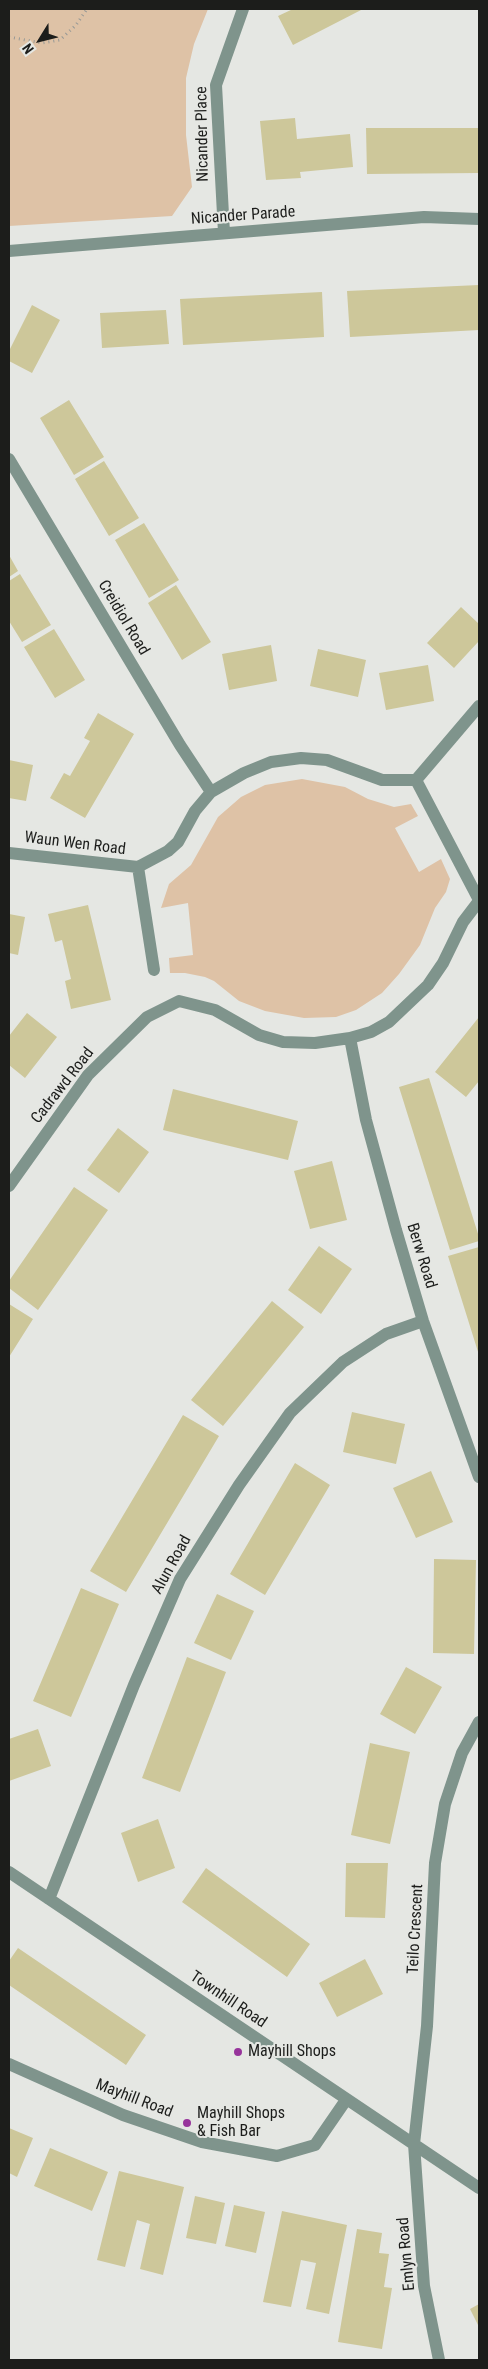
<!DOCTYPE html>
<html>
<head>
<meta charset="utf-8">
<style>
	body { margin:0 }
	#map { position:relative; width:488px; height:2369px; overflow:hidden; background:#e5e7e3; font-family:"Roboto Condensed",sans-serif }
	canvas { display:block }
	.frame { position:absolute; inset:0; border:10px solid #1c1d1b; pointer-events:none }
	.north { position:absolute; left:15px; top:15px; width:50px; height:50px; -webkit-text-stroke:4px #e5e7e3; paint-order:stroke; rotate:234deg; font-size:14px; font-weight:700; line-height:20px; text-align:center; color:#1c1d1b }
	.north::after { content:''; display:block; margin:auto; width:18px; height:22px; background:#1c1d1b; clip-path:polygon(50% 0,100% 100%,50% 72%,0 100%) }
</style>
</head>
<body>
<div id="map">
<canvas width="488" height="2369"></canvas>
<div class="frame"></div>
<div class="north">N</div>
</div>
<script>
const g = document.querySelector('canvas').getContext('2d');
g.lineJoin = 'round';
function fillPath(path, color) { g.fillStyle = color; g.fill(path, 'evenodd'); }
const shape = rows => new Path2D(rows.map(r => 'M' + r).join(''));
function trace(path, color, width, dash) { g.strokeStyle = color; g.lineWidth = width; g.lineCap = dash ? 'butt' : 'round'; g.setLineDash(dash || []); g.stroke(path); }
function write(font, color, halo, rows, align = 'center') {
  g.font = font + ' "Roboto Condensed",sans-serif'; g.lineWidth = 4; g.setLineDash([]); g.textBaseline = 'middle'; g.strokeStyle = halo; g.fillStyle = color; for (const [text, x, y, turn = 0] of rows) {
    g.save(); g.translate(x, y); g.rotate((+turn || 0) * Math.PI / 180); g.textAlign = isNaN(turn) ? turn : align; if (halo) g.strokeText(text, 0, 0); g.fillText(text, 0, 0); g.restore();
  }
}
const green = shape([
	[9,9,208,9,194,44,186,78,186,135,192,187,172,216,9,226],
	[302,779,345,787,368,799,394,807,411,804,418,816,395,828,419,872,441,859,450,879,446,892,435,908,420,945,399,974,382,993,356,1010,336,1017,304,1018,265,1011,239,1001,214,981,205,977,185,973,170,973,169,958,193,955,188,903,161,908,169,884,191,865,218,817,241,797,265,785]
]);
const building = shape([
	[293,9,363,9,293,45,278,16],
	[295,118,297,139,350,134,353,167,300,172,301,178,266,180,260,121],
	[366,128,479,128,479,173,367,174],
	[479,285,479,330,350,337,347,291],
	[322,292,324,337,183,345,180,299],
	[32,305,60,320,32,373,9,361,9,351],
	[166,310,169,344,102,348,100,313],
	[69,400,104,457,74,475,40,418],
	[104,461,139,518,109,536,75,479],
	[144,523,179,580,149,598,115,540],
	[9,555,18,571,9,577],
	[20,574,51,625,22,642,9,621,9,581],
	[176,585,211,642,182,660,148,603],
	[461,607,479,624,479,641,454,668,427,643],
	[54,629,85,680,55,698,24,647],
	[271,645,277,681,229,690,222,654],
	[318,649,366,660,358,697,310,686],
	[428,665,434,701,386,710,379,673],
	[98,713,134,734,85,818,50,798,64,773,70,776,90,741,84,738],
	[9,760,33,765,26,801,9,798],
	[88,905,111,1000,71,1009,65,981,71,979,62,940,55,942,48,914],
	[9,914,25,917,18,955,9,953],
	[27,1013,57,1037,25,1078,9,1065,9,1036],
	[479,1017,479,1081,466,1097,435,1072],
	[429,1078,479,1237,479,1241,450,1250,399,1087],
	[173,1089,298,1121,288,1160,163,1130],
	[118,1128,149,1152,119,1193,87,1170],
	[332,1161,347,1220,310,1229,294,1171],
	[74,1187,108,1210,38,1310,9,1288,9,1281],
	[319,1246,352,1269,321,1314,288,1290],
	[479,1247,479,1355,448,1256],
	[272,1301,304,1327,223,1426,191,1400],
	[9,1304,33,1319,9,1357],
	[352,1412,405,1424,396,1464,343,1452],
	[183,1415,219,1436,126,1592,90,1571],
	[295,1463,330,1485,265,1595,230,1574],
	[431,1471,453,1522,416,1538,393,1488],
	[434,1559,476,1560,474,1654,433,1653],
	[81,1588,119,1604,71,1717,33,1701],
	[217,1594,254,1611,231,1660,194,1643],
	[187,1657,226,1672,180,1792,142,1778],
	[406,1667,442,1687,415,1734,380,1714],
	[38,1729,51,1766,9,1781,9,1739],
	[370,1743,410,1752,390,1844,351,1835],
	[158,1819,175,1868,138,1882,121,1833],
	[346,1863,388,1863,385,1918,345,1917],
	[206,1868,310,1944,287,1977,182,1902],
	[18,1948,146,2035,126,2065,9,1985,9,1961],
	[365,1959,383,1994,337,2017,319,1983],
	[9,2128,33,2138,17,2177,9,2173],
	[50,2148,108,2172,92,2211,34,2186],
	[119,2171,184,2187,163,2275,140,2269,150,2224,137,2220,125,2267,97,2260],
	[195,2196,225,2203,216,2244,186,2238],
	[234,2205,265,2212,256,2253,225,2246],
	[282,2211,347,2225,329,2314,306,2309,316,2263,301,2260,291,2307,263,2302],
	[357,2229,382,2233,379,2253,389,2254,384,2287,392,2288,382,2349,338,2342],
	[479,2304,479,2327,470,2309]
]);
const path = shape([
	[9,37,42,43,60,40,76,25,87,9]
]);
const minor = shape([
	[224,233,216,85,243,9],
	[9,251,424,217,479,219],
	[9,459,180,745,211,792],
	[416,780,479,900],
	[416,780,479,706],
	[9,853,138,867],
	[154,970,138,867,168,851,178,842,195,811,211,792,244,773,271,762,301,758,327,760,382,780,416,780],
	[350,1038,366,1120,396,1230,423,1321,479,1477],
	[9,1186,88,1075,147,1017,179,1001,215,1010,259,1035,283,1042,315,1043,350,1038,371,1032,389,1022,428,985,443,963,463,922,479,901],
	[9,1872,479,2188],
	[49,1899,134,1685,180,1579,239,1485,290,1413,343,1362,386,1334,423,1321],
	[9,2064,123,2115,202,2142,277,2156,315,2145,346,2100],
	[439,2360,424,2286,414,2144,427,2026,435,1863,445,1804,462,1753,479,1722]
]);
const markers = [
	[238,2052,5,"#97349b"],
	[187,2123,5,"#97349b"]
];
const streetNames = [
	["Nicander Place",203,134,-91],
	["Nicander Parade",243,216,-4],
	["Creidiol Road",123,618,59],
	["Waun Wen Road",75,844,7],
	["Cadrawd Road",63,1086,-52],
	["Berw Road",421,1256,73],
	["Alun Road",172,1565,-61],
	["Teilo Crescent",416,1929,-87],
	["Townhill Road",228,2000,34],
	["Mayhill Road",134,2099,21],
	["Emlyn Road",407,2254,-95]
];
const poiNames = [
	["Mayhill Shops",248,2052],
	["Mayhill Shops",197,2114],
	["& Fish Bar",197,2132]
];
fillPath(green, '#dec2a6');
fillPath(building, '#cdc79a');
trace(path, '#969895', 3, [1, 4]);
trace(minor, '#7f948c', 12);
for (const [x, y, r, color] of markers) { const dot = new Path2D(); dot.arc(x, y, r, 0, 2 * Math.PI); g.fillStyle = color; g.fill(dot); trace(dot, '#e5e7e3', 2); }
write('16px', '#1c1d1b', '#e5e7e3', streetNames);
write('16px', '#1c1d1b', '#e5e7e3', poiNames, 'left');
</script>
</body>
</html>
